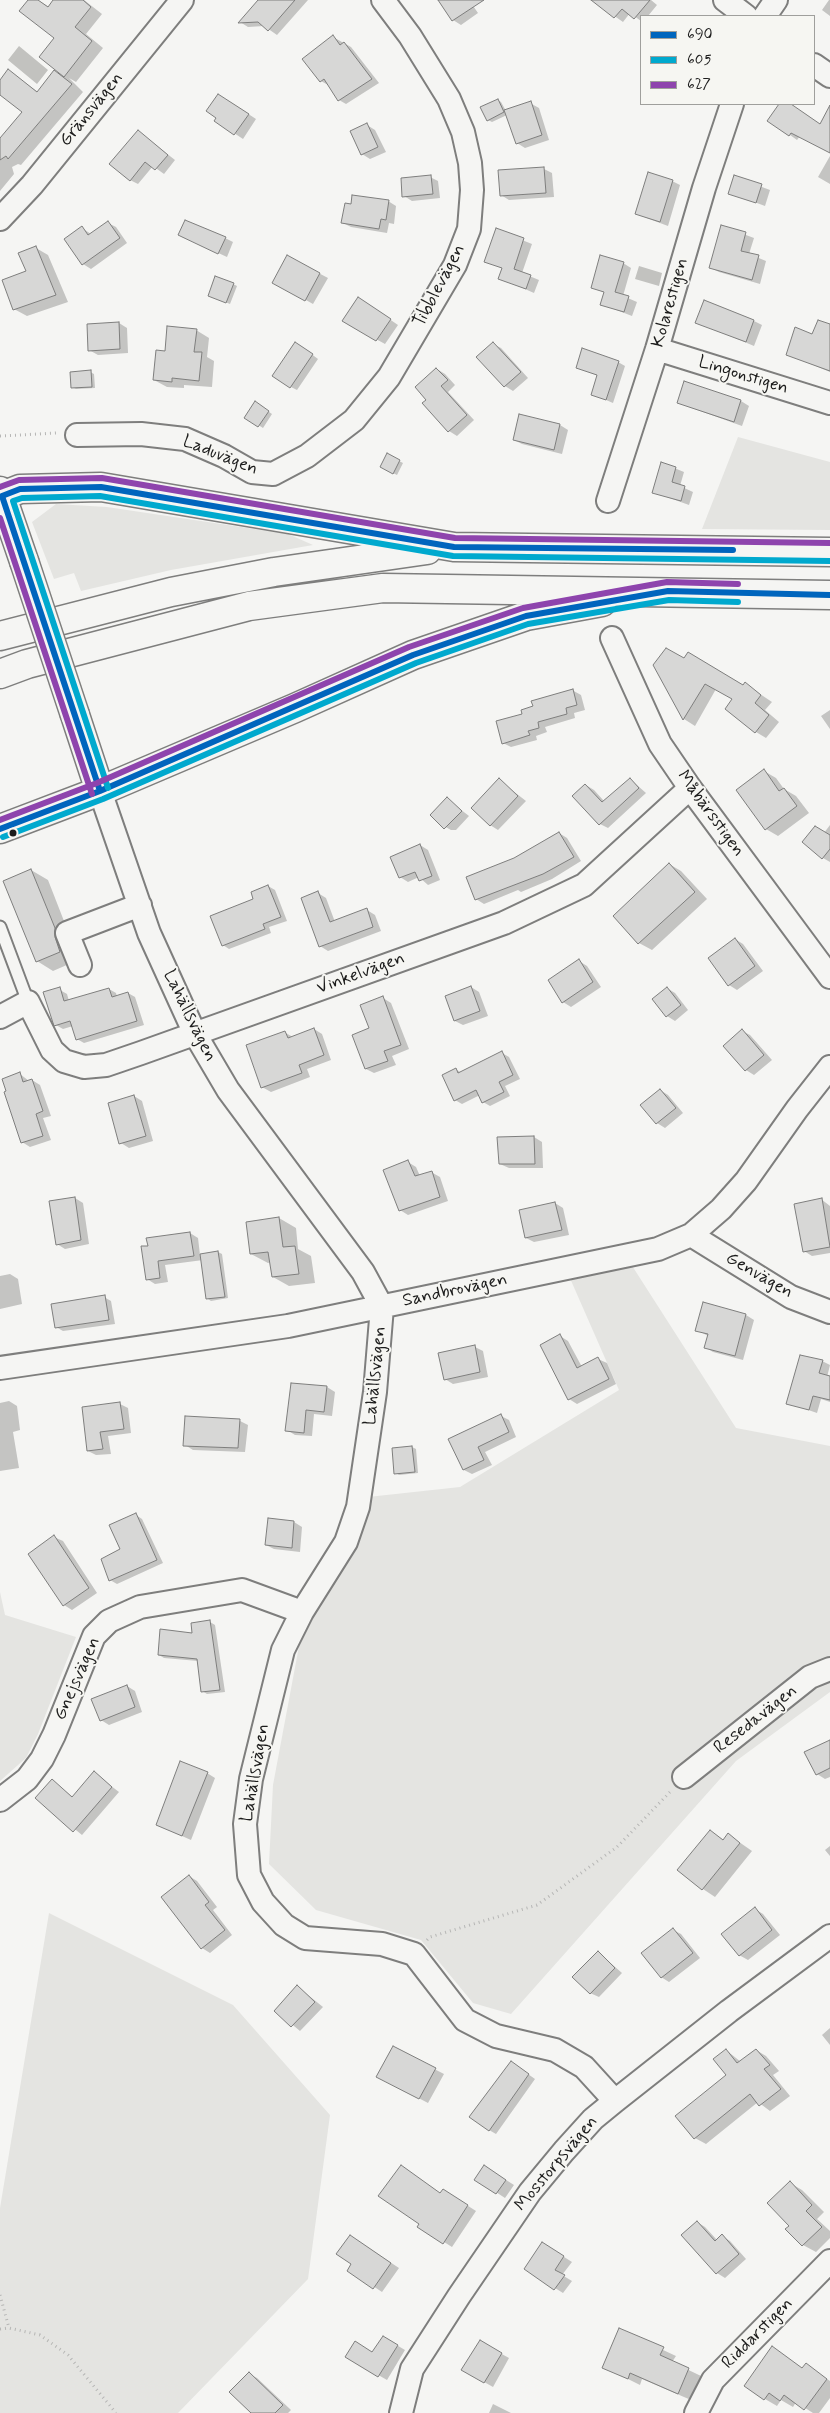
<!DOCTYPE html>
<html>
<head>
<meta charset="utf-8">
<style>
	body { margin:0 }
	#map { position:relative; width:830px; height:2413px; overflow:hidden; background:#f5f5f3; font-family:Mynerve,sans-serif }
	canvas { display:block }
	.legend { position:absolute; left:640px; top:15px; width:175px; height:90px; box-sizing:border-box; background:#f6f6f2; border:1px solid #9f9f9c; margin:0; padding:6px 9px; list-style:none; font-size:15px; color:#1c1c1c }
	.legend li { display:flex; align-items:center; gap:10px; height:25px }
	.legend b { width:25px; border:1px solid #9f9f9c }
</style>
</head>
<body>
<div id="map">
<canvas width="830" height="2413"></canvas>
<ul class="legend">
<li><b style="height:6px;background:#0065bd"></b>690</li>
<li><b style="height:6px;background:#00a9ce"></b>605</li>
<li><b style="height:6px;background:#8e44ad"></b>627</li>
</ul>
</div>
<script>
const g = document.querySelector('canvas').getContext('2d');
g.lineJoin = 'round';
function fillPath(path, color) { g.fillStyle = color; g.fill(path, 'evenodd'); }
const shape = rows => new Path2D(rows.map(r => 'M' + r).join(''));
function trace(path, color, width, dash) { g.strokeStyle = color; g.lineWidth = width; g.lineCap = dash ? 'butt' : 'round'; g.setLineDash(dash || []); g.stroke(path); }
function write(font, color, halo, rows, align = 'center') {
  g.font = font + ' Mynerve,sans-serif'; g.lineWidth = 4; g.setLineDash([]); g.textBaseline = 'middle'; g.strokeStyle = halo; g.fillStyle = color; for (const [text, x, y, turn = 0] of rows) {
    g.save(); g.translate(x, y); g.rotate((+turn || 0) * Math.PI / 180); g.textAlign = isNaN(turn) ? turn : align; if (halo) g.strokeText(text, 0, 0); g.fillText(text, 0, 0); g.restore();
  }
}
const green = shape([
	[738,437,830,462,830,530,702,529],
	[56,504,107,507,288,534,313,545,171,570,81,591,74,573,54,579,32,522],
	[629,1261,736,1428,830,1446,830,1692,736,1761,511,2014,473,2003,421,1940,316,1910,269,1864,273,1785,302,1630,368,1497,460,1487,619,1390,569,1276],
	[0,1592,5,1615,76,1637,38,1734,26,1758,0,1781],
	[49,1913,233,2005,330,2115,308,2279,178,2413,0,2413,0,2208]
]);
const water = shape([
	[19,46,48,70,37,84,8,60],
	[639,266,662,273,659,286,635,279]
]);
const shadow = shape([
	[30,0,38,0,49,7,55,0,84,0,102,14,86,34,103,48,76,82,69,78,83,92,21,165,18,164,12,167,14,174,0,191,0,140,23,112,0,93,0,82,9,71,38,92,55,72,64,75,56,37],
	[259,0,308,0,277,35,264,26,248,27,240,22],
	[439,0,469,0,478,13,461,25,453,20],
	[609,0,651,0,657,5,648,16,641,16,641,21,630,13,623,22,603,8],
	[829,0,830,0,830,16,822,10],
	[333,37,351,47,379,83,346,104,339,100,328,85,321,81],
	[227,100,256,119,243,139,216,121],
	[498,100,501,102,506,111,530,103,539,108,549,140,525,148,517,143,507,115,492,122,488,120],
	[781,104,790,104,821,125,830,122,830,152,800,136,797,140,769,120],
	[367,125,375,130,386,152,370,159,362,154],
	[138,131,175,160,164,174,153,166,138,184,130,180],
	[830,156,830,184,818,177],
	[544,169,552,173,554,197,509,200,501,195,500,171],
	[430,177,438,181,440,198,412,201,404,196],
	[735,177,770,190,765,206,730,193],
	[672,181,680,185,668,226,636,214],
	[388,201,396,206,394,224,389,223,387,233,351,227,343,223],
	[108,223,116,227,127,243,91,269,83,264,82,228,91,234],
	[722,226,754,238,749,254,766,261,760,284,719,272,711,268],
	[497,230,532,244,522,273,539,280,534,293,500,278,503,269,486,261],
	[225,238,233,242,227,257,188,239],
	[36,248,48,255,68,302,27,316,14,309],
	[288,257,328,278,313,304,274,282],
	[623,263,631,268,623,296,637,302,632,316,601,304,605,293,592,287],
	[233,284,237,286,230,304,213,297],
	[366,303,398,325,385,344,343,321],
	[754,321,762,325,754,346,697,322],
	[119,323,127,328,128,353,98,355,89,350],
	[830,325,830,372,787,354,813,336],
	[196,330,209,338,207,357,214,361,212,387,184,385,184,388,167,387,154,380,166,353],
	[493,344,501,348,528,378,513,391,505,386,478,357],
	[302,347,318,359,297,390,291,387],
	[618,362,625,366,613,403,592,394,598,376,578,367],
	[437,369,445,374,455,385,448,392,474,420,457,436,449,431,427,400],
	[90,372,94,374,95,388,76,389,72,387],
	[741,401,749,406,742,426,678,403],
	[256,403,272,414,263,428,246,417],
	[520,416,560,425,568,430,562,454,522,444,514,440],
	[387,455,403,463,397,475,381,467],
	[662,463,684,472,680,486,693,492,689,505,653,492],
	[685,660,743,686,745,684,772,702,765,710,779,722,766,738,756,732,734,699,716,689,695,726,684,719,655,665],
	[572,690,581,695,585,710,574,713,575,718,545,727,547,732,536,736,537,740,511,747,503,743,524,715],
	[830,710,830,729,821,716],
	[764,771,776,778,784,789,796,796,809,813,778,836,766,829],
	[630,779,646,793,608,828,600,824,586,785,594,790,604,801],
	[499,780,526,801,498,830,490,825],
	[447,799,469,816,456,830,451,830,442,825],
	[830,825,830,862,823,858,824,833],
	[559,833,567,838,581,861,552,879,521,892,518,890,484,904,476,899,514,859],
	[420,845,428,850,440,880,428,885,419,877,408,882,400,877],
	[669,864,681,871,707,899,652,950,639,943],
	[31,870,48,880,71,939,76,961,53,971,37,961],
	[268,886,275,890,287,921,269,927,271,933,229,949,223,945,255,900],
	[318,893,326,898,335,922,367,910,375,915,381,931,328,951,320,946],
	[735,939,743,944,763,971,737,990,729,985,710,958],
	[579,961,587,966,601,987,571,1007,563,1002],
	[471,987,479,992,488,1016,463,1025,455,1021],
	[667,988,675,993,688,1010,675,1021,667,1016],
	[109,989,116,993,117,997,128,993,135,997,144,1025,84,1043,77,1039,73,1026,63,1029,56,1025,60,990,67,994,69,1001],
	[383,998,391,1003,409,1049,392,1056,396,1065,374,1073,366,1069,371,1029],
	[314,1029,322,1034,331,1060,307,1069,310,1077,271,1092,262,1087,284,1032,293,1037],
	[742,1031,750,1035,772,1060,754,1075,746,1070,725,1046],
	[502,1053,509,1057,520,1079,505,1086,510,1096,490,1106,483,1102,480,1095,462,1104,455,1100,456,1069,461,1073],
	[20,1074,29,1081,32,1080,40,1085,51,1116,43,1118,51,1140,30,1147,22,1142],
	[660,1090,668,1095,683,1113,665,1128,657,1123],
	[134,1096,142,1101,153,1141,129,1148,121,1143],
	[534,1137,542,1142,543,1168,509,1168,500,1164],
	[408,1162,416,1167,420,1176,431,1172,440,1177,448,1201,408,1215,400,1210],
	[75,1198,83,1203,89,1244,65,1249,57,1244],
	[821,1199,830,1206,830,1253,812,1256,804,1251],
	[555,1203,563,1208,569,1235,534,1242,526,1238],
	[279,1218,296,1228,298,1249,311,1256,315,1283,289,1286,273,1277,271,1262,268,1263,251,1254,247,1223],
	[190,1233,198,1238,200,1255,218,1252,222,1254,228,1298,211,1301,208,1299,203,1260,165,1265,168,1282,155,1284,147,1279,149,1247],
	[10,1274,18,1279,22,1304,0,1309,0,1276],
	[104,1297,111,1301,115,1324,63,1331,56,1327],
	[704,1303,746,1315,754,1320,743,1360,713,1352,705,1347,708,1336,697,1330],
	[560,1336,568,1341,582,1367,598,1359,607,1363,616,1384,577,1404,569,1399],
	[475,1347,483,1351,488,1377,453,1384,445,1379],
	[822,1361,830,1365,827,1377,830,1378,830,1402,821,1399,817,1413,788,1403],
	[327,1387,335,1392,332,1416,314,1414,312,1436,295,1435,287,1430],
	[9,1401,17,1406,20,1430,13,1432,19,1468,0,1471,0,1403],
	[120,1404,128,1408,131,1433,108,1436,111,1454,96,1455,88,1451,83,1408],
	[501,1416,509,1420,516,1437,485,1452,492,1465,472,1474,464,1470,449,1439],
	[240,1421,248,1425,245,1452,193,1450,185,1445],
	[412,1447,416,1449,418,1473,399,1475,396,1473],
	[136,1515,142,1519,163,1563,117,1584,110,1580],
	[294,1522,302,1527,300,1552,274,1549,266,1545],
	[54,1537,63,1541,97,1593,72,1610,64,1605,30,1554],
	[210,1622,215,1625,225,1692,207,1694,202,1691,198,1661,164,1658,159,1655,194,1635],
	[127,1686,135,1691,142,1712,109,1725,101,1720],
	[830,1741,830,1777,825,1779,817,1774],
	[94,1773,119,1792,82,1835,37,1798,52,1781,73,1797],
	[207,1773,215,1778,191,1840,157,1825],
	[710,1832,724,1840,729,1835,752,1851,715,1897,703,1889,679,1870],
	[830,1846,830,1856,825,1850],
	[189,1876,197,1881,217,1907,213,1910,232,1935,210,1953,202,1948],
	[755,1909,763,1914,780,1935,748,1960,739,1955],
	[673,1930,681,1934,700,1958,669,1982,661,1977],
	[598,1952,622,1973,599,1997,590,1993],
	[298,1987,323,2007,300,2031,276,2011],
	[830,2028,830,2045,822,2035],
	[393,2048,444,2074,428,2103,386,2081],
	[726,2050,741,2062,756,2050,766,2056,779,2071,773,2075,790,2096,770,2111,758,2102,706,2144,695,2138,677,2116,728,2075],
	[518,2067,535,2079,496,2134,489,2130],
	[492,2171,514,2185,505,2198,476,2179],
	[790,2183,802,2190,824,2212,817,2219,830,2231,830,2238,816,2252,803,2245,787,2229,791,2226],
	[441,2194,451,2195,476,2211,452,2247,444,2242],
	[697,2222,705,2227,717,2240,722,2236,730,2241,746,2259,725,2278,717,2273,683,2235],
	[358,2241,399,2268,382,2292,349,2270,353,2264],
	[550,2248,572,2262,562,2275,572,2281,563,2293,555,2288],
	[620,2330,676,2356,672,2362,701,2376,691,2400,642,2379,640,2385,604,2367],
	[383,2337,405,2350,387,2380,347,2357,373,2353],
	[480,2342,509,2358,493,2387,463,2370],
	[773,2348,803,2369,806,2365,830,2381,830,2398,819,2413,813,2413,796,2402,793,2407,781,2400,777,2406,765,2399],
	[249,2374,257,2378,291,2410,288,2413,253,2413],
	[493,2404,511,2413,489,2413]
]);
const building = shape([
	[28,0,38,0,48,7,53,0,83,0,91,7,75,27,92,41,64,77,39,57,54,38,19,11,28,0],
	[258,0,295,0,268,31,258,22,238,23,258,0],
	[438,0,484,0,452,21,438,0],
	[591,0,650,0,634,19,622,9,614,18,591,0],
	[333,35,340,45,344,42,372,79,338,101,324,79,320,82,302,59,333,35],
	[8,69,37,92,54,70,72,84,8,159,6,156,0,160,0,138,22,112,0,95,0,80,8,69],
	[218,94,249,114,234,135,214,121,216,118,206,111,218,94],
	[498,99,504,112,487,121,480,107,498,99],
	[531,101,542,135,516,144,504,110,531,101],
	[779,104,791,104,820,124,830,105,830,153,791,133,789,136,767,121,779,104],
	[367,123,378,147,361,155,350,131,367,123],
	[138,130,168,155,155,170,145,162,130,181,109,164,138,130],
	[544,167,546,193,500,196,498,170,544,167],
	[648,172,673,180,660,222,635,214,648,172],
	[431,175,433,194,402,197,401,178,431,175],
	[734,175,762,184,756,203,728,194,734,175],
	[352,195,389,200,386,220,381,219,379,229,341,223,345,203,351,204,352,195],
	[185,220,226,237,218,254,178,235,185,220],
	[108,221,120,238,82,265,64,239,82,226,88,235,108,221],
	[721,225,746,232,741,251,759,255,752,280,709,268,721,225],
	[496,228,524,238,514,269,531,275,526,289,498,279,502,268,484,262,496,228],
	[36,246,56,295,13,310,2,280,26,271,18,253,36,246],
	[287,255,320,273,305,301,272,283,287,255],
	[600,255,624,262,615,292,629,296,624,312,600,305,604,292,591,288,600,255],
	[215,276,234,283,226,303,208,296,215,276],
	[358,297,391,319,376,341,342,321,358,297],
	[704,300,754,320,746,342,695,323,704,300],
	[818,320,830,324,830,371,786,355,795,327,812,334,818,320],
	[119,322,120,349,88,351,87,324,119,322],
	[167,326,197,329,194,352,202,352,199,381,172,378,172,382,153,380,156,350,165,351,167,326],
	[295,342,313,354,290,388,272,376,295,342],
	[493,342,521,372,504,387,476,357,493,342],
	[582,348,619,361,606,400,591,395,597,375,576,368,582,348],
	[436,368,448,380,441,386,467,415,448,432,422,403,426,400,415,387,436,368],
	[91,370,92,387,71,388,70,372,91,370],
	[684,381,741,400,734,422,677,403,684,381],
	[255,401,269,411,258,427,244,418,255,401],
	[519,414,560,424,554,450,513,440,519,414],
	[387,453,400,460,393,474,380,467,387,453],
	[661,462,676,467,672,482,685,486,681,501,652,493,661,462],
	[666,648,684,658,688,652,743,685,745,682,761,695,755,703,769,715,755,733,725,709,732,699,705,684,683,720,653,665,666,648],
	[573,689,577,705,566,708,567,714,538,722,539,728,528,731,530,735,502,744,496,721,522,714,521,710,533,706,531,701,573,689],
	[764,769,779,791,784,788,797,806,765,830,736,790,764,769],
	[499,778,518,796,490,826,471,808,499,778],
	[630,778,639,788,599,825,572,796,585,784,602,802,630,778],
	[447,797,462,811,444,829,430,815,447,797],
	[815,826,830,835,830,849,822,859,802,842,815,826],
	[559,832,574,857,543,874,475,900,466,877,514,858,559,832],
	[420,844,432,876,419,881,415,872,399,878,390,857,420,844],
	[669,863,695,892,638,944,613,916,669,863],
	[31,869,55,928,55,937,60,952,36,962,3,881,31,869],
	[268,885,281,917,263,924,265,929,222,946,210,916,253,899,251,892,268,885],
	[318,891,330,922,367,908,373,927,319,947,301,898,318,891],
	[735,938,755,966,728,986,708,958,735,938],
	[579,959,593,982,562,1003,548,980,579,959],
	[471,986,480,1011,454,1021,445,996,471,986],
	[60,987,64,1001,109,988,112,997,128,992,137,1021,76,1040,70,1021,54,1026,43,992,60,987],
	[667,987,681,1005,666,1017,652,999,667,987],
	[383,996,401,1045,384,1051,388,1061,365,1069,352,1035,369,1028,360,1005,383,996],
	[314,1028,324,1055,299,1065,302,1073,261,1088,246,1045,285,1031,288,1038,314,1028],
	[742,1029,764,1055,745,1071,723,1046,742,1029],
	[502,1051,513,1075,499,1082,504,1092,482,1103,476,1090,454,1101,442,1075,456,1068,458,1073,502,1051],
	[20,1072,23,1082,32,1079,43,1111,36,1114,43,1136,21,1143,4,1092,6,1091,2,1079,20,1072],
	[660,1089,676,1108,656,1124,640,1105,660,1089],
	[134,1095,146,1136,119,1144,108,1103,134,1095],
	[534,1136,535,1164,499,1164,497,1137,534,1136],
	[408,1160,415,1176,432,1171,440,1197,399,1211,383,1170,408,1160],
	[75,1197,81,1240,56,1245,49,1201,75,1197],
	[822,1198,830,1247,803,1252,794,1204,822,1198],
	[555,1202,562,1230,525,1238,519,1210,555,1202],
	[279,1217,283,1247,295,1246,299,1274,272,1277,268,1252,250,1254,246,1222,279,1217],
	[190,1232,194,1256,158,1261,160,1278,146,1280,141,1246,148,1246,146,1238,190,1232],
	[218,1251,225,1297,206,1299,200,1254,218,1251],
	[105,1295,109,1320,55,1328,51,1304,105,1295],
	[703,1302,746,1314,735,1356,704,1348,708,1334,695,1331,703,1302],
	[560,1334,577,1368,598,1357,609,1379,568,1400,540,1345,560,1334],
	[475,1345,480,1372,444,1380,438,1353,475,1345],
	[800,1355,823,1360,819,1373,830,1376,830,1400,813,1396,809,1410,786,1404,800,1355],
	[291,1383,327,1386,324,1412,306,1410,304,1433,285,1431,291,1383],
	[120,1402,124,1429,100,1432,103,1449,87,1451,82,1407,120,1402],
	[501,1414,509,1432,478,1447,484,1460,463,1470,448,1439,501,1414],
	[185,1416,240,1419,238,1448,183,1446,185,1416],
	[412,1446,415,1472,394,1474,392,1448,412,1446],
	[136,1513,157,1560,109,1581,101,1559,120,1549,109,1525,136,1513],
	[268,1518,294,1521,292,1548,265,1545,268,1518],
	[54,1535,89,1588,63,1606,28,1554,54,1535],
	[210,1620,220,1690,201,1692,197,1659,158,1655,160,1629,192,1633,191,1623,210,1620],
	[127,1685,135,1707,100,1721,91,1699,127,1685],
	[830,1740,830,1768,816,1775,804,1752,830,1740],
	[180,1761,208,1772,182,1836,156,1825,180,1761],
	[94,1771,112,1787,73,1832,35,1798,52,1779,72,1797,94,1771],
	[710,1830,723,1840,728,1833,740,1843,702,1890,677,1870,710,1830],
	[189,1875,209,1902,205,1905,225,1930,201,1949,161,1897,189,1875],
	[755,1907,772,1930,739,1956,721,1934,755,1907],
	[673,1928,693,1953,661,1978,641,1953,673,1928],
	[598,1951,615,1968,590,1994,572,1977,598,1951],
	[297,1985,315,2002,291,2027,274,2011,297,1985],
	[393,2046,436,2068,419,2099,376,2077,393,2046],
	[726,2049,737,2063,756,2049,770,2065,764,2069,781,2089,759,2106,750,2094,694,2139,675,2116,726,2075,713,2059,726,2049],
	[511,2061,529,2074,489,2131,469,2117,511,2061],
	[401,2165,440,2193,443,2189,468,2205,443,2244,417,2227,419,2224,378,2196,401,2165],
	[484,2165,506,2180,496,2194,474,2180,484,2165],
	[790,2181,812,2205,806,2211,822,2227,802,2246,785,2229,789,2226,767,2203,790,2181],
	[697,2221,715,2241,722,2234,739,2254,716,2274,681,2235,697,2221],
	[350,2235,391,2263,373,2289,347,2271,351,2264,336,2254,350,2235],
	[542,2242,564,2256,555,2270,565,2275,554,2290,524,2269,542,2242],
	[619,2328,664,2347,660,2355,689,2368,678,2394,630,2373,628,2379,602,2368,619,2328],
	[383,2336,398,2345,378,2377,345,2357,355,2341,372,2352,383,2336],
	[480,2340,502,2353,484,2383,461,2370,480,2340],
	[772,2346,802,2368,806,2363,827,2379,804,2410,784,2395,780,2401,769,2393,764,2400,744,2386,772,2346],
	[249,2372,283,2405,275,2413,251,2413,229,2392,249,2372]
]);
const path = shape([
	[0,436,57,433],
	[427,1940,430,1937,537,1905,617,1847,670,1792],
	[0,2295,9,2328],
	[0,2329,9,2328,40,2335,68,2355,116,2413]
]);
const service = shape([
	[0,927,28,1002]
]);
const minor = shape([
	[725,0,746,16],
	[765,16,776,0],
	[814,65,830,76],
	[0,219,32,185,182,0],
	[657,349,830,403],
	[77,435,141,434,185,439,224,456,252,472,273,474,307,456,354,420,389,377,455,265,469,229,472,190,470,163,463,132,449,99,410,36,383,0],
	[608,501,657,349,704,188,732,104],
	[612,638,660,744,690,788,830,977],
	[100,791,149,933,195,1034,228,1090,363,1272,382,1307,375,1392,358,1507,346,1542,302,1612,283,1650,251,1779,245,1824,249,1875,263,1902,284,1925,305,1938,382,1944,414,1954,465,2020,496,2036,555,2050,584,2067,615,2101],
	[80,965,67,933,140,905],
	[0,1017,28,1002,52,1050,64,1061,84,1067,106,1065,141,1053,504,923,584,885,690,788],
	[691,1235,791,1297,830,1312],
	[0,1368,288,1326,658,1249,691,1235,721,1209,746,1181,797,1109,830,1067],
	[684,1777,810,1677,830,1669],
	[0,1800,27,1779,42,1759,54,1735,94,1636,109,1621,140,1607,242,1590,302,1612],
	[401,2413,412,2369,459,2296,530,2192,564,2151,593,2119,615,2101,729,2011,830,1936],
	[696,2413,713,2380,830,2261]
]);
const tertiary = shape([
	[0,491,24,561],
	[0,829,100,791,75,715]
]);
const motorway = shape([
	[2,496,20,489,101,487,454,547,830,552],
	[0,636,171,592,274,572,427,550],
	[0,674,27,664,249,606,383,588,830,595],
	[100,791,295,708,413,655,526,616,602,602]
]);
const tertiaryBridge = shape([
	[24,561,75,715]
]);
const bus1 = shape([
	[2,496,20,489,101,487,454,547,733,550],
	[2,496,100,791],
	[0,829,100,791,413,655,526,616,668,591,830,595]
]);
const bus2 = shape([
	[108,788,13,501,22,498,100,496,453,556,830,561],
	[3,837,103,799,416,663,528,624,669,600,738,602]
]);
const bus3 = shape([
	[0,487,19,480,102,478,455,538,830,543],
	[0,518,92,794],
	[0,820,97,783,409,647,523,608,667,582,738,584]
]);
const markers = [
	[13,833,4.5,"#1c1c1c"]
];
const streetNames = [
	["Gränsvägen",92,110,-51],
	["Tibblevägen",440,286,-62],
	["Kolarestigen",671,303,-74],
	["Lingonstigen",743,376,17],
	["Laduvägen",220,456,22],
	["Måbärsstigen",710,814,54],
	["Vinkelvägen",361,974,-20],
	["Lahällsvägen",189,1016,64],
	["Genvägen",759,1276,30],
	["Sandbrovägen",455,1291,-12],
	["Lahällsvägen",376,1376,-84],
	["Gnejsvägen",78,1679,-66],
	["Resedavägen",756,1720,-38],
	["Lahällsvägen",256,1773,-80],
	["Mosstorpsvägen",557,2164,-50],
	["Riddarstigen",758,2334,-45]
];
fillPath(green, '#e4e4e1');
fillPath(water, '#c2c2bf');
fillPath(shadow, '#0003');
fillPath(building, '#d7d7d6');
trace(building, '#7e7e7d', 1);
trace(service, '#7e7e7d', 15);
trace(minor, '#7e7e7d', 26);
trace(tertiary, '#7e7e7d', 31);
trace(motorway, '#7e7e7d', 31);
trace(path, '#b6b6b5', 3, [1, 4]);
trace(service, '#f5f5f3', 11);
trace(minor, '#f5f5f3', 22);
trace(tertiary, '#f5f5f3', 28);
trace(motorway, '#f5f5f3', 28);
trace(tertiaryBridge, '#7e7e7d', 31, []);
trace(tertiaryBridge, '#f5f5f3', 28);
trace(bus1, '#0065bd', 6);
trace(bus2, '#00a9ce', 6);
trace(bus3, '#8e44ad', 6);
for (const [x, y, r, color] of markers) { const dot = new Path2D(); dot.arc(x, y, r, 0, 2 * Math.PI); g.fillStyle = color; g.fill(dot); trace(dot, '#f6f6f2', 2); }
write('18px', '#1c1c1c', '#f6f6f2', streetNames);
</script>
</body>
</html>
